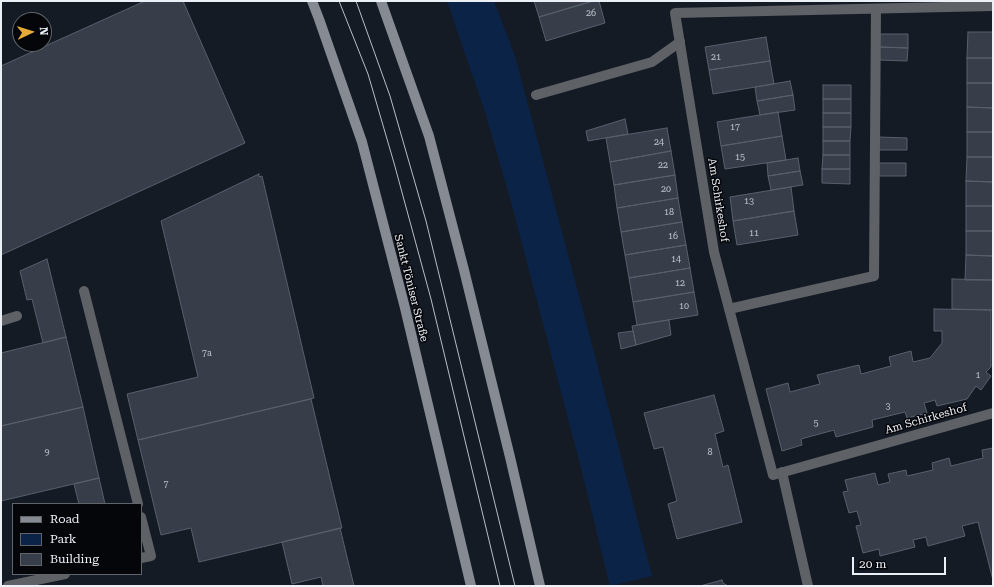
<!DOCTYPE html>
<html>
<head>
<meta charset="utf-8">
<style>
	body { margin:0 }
	#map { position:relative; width:994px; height:587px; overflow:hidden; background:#151b25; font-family:"Roboto Serif",serif }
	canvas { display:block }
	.frame { position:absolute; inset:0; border:2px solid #ecf0f7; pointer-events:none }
	.legend { position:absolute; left:12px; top:503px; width:130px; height:72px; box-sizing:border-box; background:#040609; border:1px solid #616468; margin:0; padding:5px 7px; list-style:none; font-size:12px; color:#ecf0f7 }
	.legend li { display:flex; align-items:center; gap:8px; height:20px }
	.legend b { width:20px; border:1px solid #616468 }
	.north { position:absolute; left:12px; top:12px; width:40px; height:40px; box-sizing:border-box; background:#040609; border:1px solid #616468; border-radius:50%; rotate:86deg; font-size:11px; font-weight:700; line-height:16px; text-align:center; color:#ecf0f7 }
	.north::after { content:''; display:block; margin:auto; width:14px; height:18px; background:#e8ab37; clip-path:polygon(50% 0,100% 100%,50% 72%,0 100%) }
	.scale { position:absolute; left:852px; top:557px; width:94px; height:18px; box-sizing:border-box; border:2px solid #ecf0f7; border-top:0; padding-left:5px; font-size:12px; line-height:14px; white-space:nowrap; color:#ecf0f7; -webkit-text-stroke:3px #040609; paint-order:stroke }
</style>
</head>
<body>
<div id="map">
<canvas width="994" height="587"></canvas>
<div class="frame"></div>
<ul class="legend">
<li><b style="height:5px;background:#858a93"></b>Road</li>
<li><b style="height:11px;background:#0c2348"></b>Park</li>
<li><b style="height:11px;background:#373e49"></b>Building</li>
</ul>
<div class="north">N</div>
<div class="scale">20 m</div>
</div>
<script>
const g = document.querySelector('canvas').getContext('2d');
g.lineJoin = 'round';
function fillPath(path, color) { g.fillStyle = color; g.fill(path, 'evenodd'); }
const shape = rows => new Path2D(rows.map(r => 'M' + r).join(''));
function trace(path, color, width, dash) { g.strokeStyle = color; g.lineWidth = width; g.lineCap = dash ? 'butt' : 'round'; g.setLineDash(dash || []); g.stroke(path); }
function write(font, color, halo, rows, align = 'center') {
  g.font = font + ' "Roboto Serif",serif'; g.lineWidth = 3; g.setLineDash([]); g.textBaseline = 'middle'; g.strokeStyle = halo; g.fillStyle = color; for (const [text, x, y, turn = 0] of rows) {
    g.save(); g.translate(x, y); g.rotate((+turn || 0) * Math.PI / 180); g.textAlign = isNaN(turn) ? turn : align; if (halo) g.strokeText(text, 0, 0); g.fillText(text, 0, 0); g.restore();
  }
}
const green = shape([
	[447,1,494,1,515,56,595,356,652,576,610,586,580,464,511,202,486,115]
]);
const building = shape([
	[145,1,183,1,245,143,1,255,1,66,145,1],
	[534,1,593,1,539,17,534,1],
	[593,1,599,1,605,23,546,41,539,17,593,1],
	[968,32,993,32,993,58,967,58,968,32],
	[880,34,908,34,908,48,879,47,880,34],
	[766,37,770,61,709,70,705,47,766,37],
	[879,47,908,48,907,61,880,60,879,47],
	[967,58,993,58,993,83,967,83,967,58],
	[770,61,774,84,713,94,709,70,770,61],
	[790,81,793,95,757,101,755,87,790,81],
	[967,83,993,83,993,108,967,107,967,83],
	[823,85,851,85,851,99,823,99,823,85],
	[793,95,795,110,760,115,757,101,793,95],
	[823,99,851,99,851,113,823,113,823,99],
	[967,107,993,108,993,132,967,132,967,107],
	[778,112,782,136,721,146,717,122,778,112],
	[823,113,851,113,851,127,823,127,823,113],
	[625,119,628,134,588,141,586,131,625,119],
	[823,127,851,127,850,141,823,141,823,127],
	[667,128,671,151,610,162,606,138,667,128],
	[967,132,993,132,993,157,967,157,967,132],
	[782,136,786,160,725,169,721,146,782,136],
	[879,137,907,138,907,150,879,150,879,137],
	[823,141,850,141,850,155,823,155,823,141],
	[671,151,675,175,614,185,610,162,671,151],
	[823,155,850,155,850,169,822,169,823,155],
	[967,157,993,157,993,182,966,181,967,157],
	[798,158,800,171,768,176,767,163,798,158],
	[879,163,906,163,906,176,879,176,879,163],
	[822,169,850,169,850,184,822,183,822,169],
	[800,171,803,185,771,190,768,176,800,171],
	[259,174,259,177,262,176,314,398,138,440,127,394,198,377,161,221,259,174],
	[675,175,678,198,617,208,614,185,675,175],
	[966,181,993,182,993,206,966,206,966,181],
	[791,187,794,211,733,221,730,197,791,187],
	[678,198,682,222,621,232,617,208,678,198],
	[966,206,993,206,993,231,966,231,966,206],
	[794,211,798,235,737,245,733,221,794,211],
	[682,222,686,245,625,255,621,232,682,222],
	[966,231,993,231,993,256,966,255,966,231],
	[686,245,690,268,629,278,625,255,686,245],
	[966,255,993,256,993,280,965,280,966,255],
	[47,259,66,337,43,343,32,299,27,300,20,271,47,259],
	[690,268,694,292,633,302,629,278,690,268],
	[952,279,993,280,993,310,952,309,952,279],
	[694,292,698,315,637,325,633,302,694,292],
	[934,309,991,310,991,367,986,372,991,376,981,390,976,386,967,399,937,406,935,400,924,403,927,413,907,418,905,412,872,420,873,427,836,437,834,430,801,439,802,445,782,451,766,389,788,383,790,392,820,384,817,375,859,365,861,374,891,366,889,357,911,351,913,362,930,358,942,343,942,331,934,331,934,309],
	[669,320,671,335,636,345,632,326,669,320],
	[633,331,636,345,621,349,618,333,633,331],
	[66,337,83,407,1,426,1,353,66,337],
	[714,395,724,431,715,434,723,467,728,465,742,522,677,539,668,504,677,501,663,447,654,449,644,413,714,395],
	[311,399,342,528,199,562,191,528,161,535,138,440,311,399],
	[83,407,99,478,1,501,1,426,83,407],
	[993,448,993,580,978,522,962,526,965,536,928,546,926,537,913,540,915,547,880,556,879,549,863,553,856,526,861,525,857,511,849,513,843,492,848,491,845,480,875,473,878,485,890,482,888,474,906,470,907,476,933,470,932,463,949,458,951,466,983,458,982,450,993,448],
	[99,478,105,504,79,504,74,484,99,478],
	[340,528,354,586,323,586,321,577,292,584,282,542,340,528],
	[722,580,723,583,728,586,700,586,722,580]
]);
const service = shape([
	[536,95,652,62,680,42],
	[84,291,138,504],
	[729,309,874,276,876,9],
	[1,321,17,316],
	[782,472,808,586],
	[141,517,151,556,141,558],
	[8,586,65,574]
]);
const minor = shape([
	[993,6,675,13,714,252,773,475,993,413]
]);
const secondary = shape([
	[312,1,319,19,362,142,405,308,471,586],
	[381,1,429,136,464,270,510,457,540,586]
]);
const tram = shape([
	[339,1,368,74,394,163,431,299,500,586],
	[356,1,390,96,426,221,515,586]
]);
const numberNames = [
	["26",591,13],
	["21",716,57],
	["17",735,127],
	["24",659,142],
	["15",740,157],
	["22",663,165],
	["20",666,189],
	["13",749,201],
	["18",669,212],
	["11",754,233],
	["16",673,236],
	["14",676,259],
	["12",680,283],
	["10",684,306],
	["7a",207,353],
	["1",978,375],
	["3",888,406],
	["5",816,423],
	["9",47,452],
	["8",710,452],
	["7",166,484]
];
const streetNames = [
	["Am Schirkeshof",718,200,81],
	["Sankt Töniser Straße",411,288,76],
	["Am Schirkeshof",926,419,-16]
];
fillPath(green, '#0c2348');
fillPath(building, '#373e49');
trace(building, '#58606c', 1);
trace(service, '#5e6267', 10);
trace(minor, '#5e6267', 10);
trace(secondary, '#858a93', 10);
trace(tram, '#b9bdc5', 1);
write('9px', '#bfc4cc', null, numberNames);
write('11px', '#ecf0f7', '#040609', streetNames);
</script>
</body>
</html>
